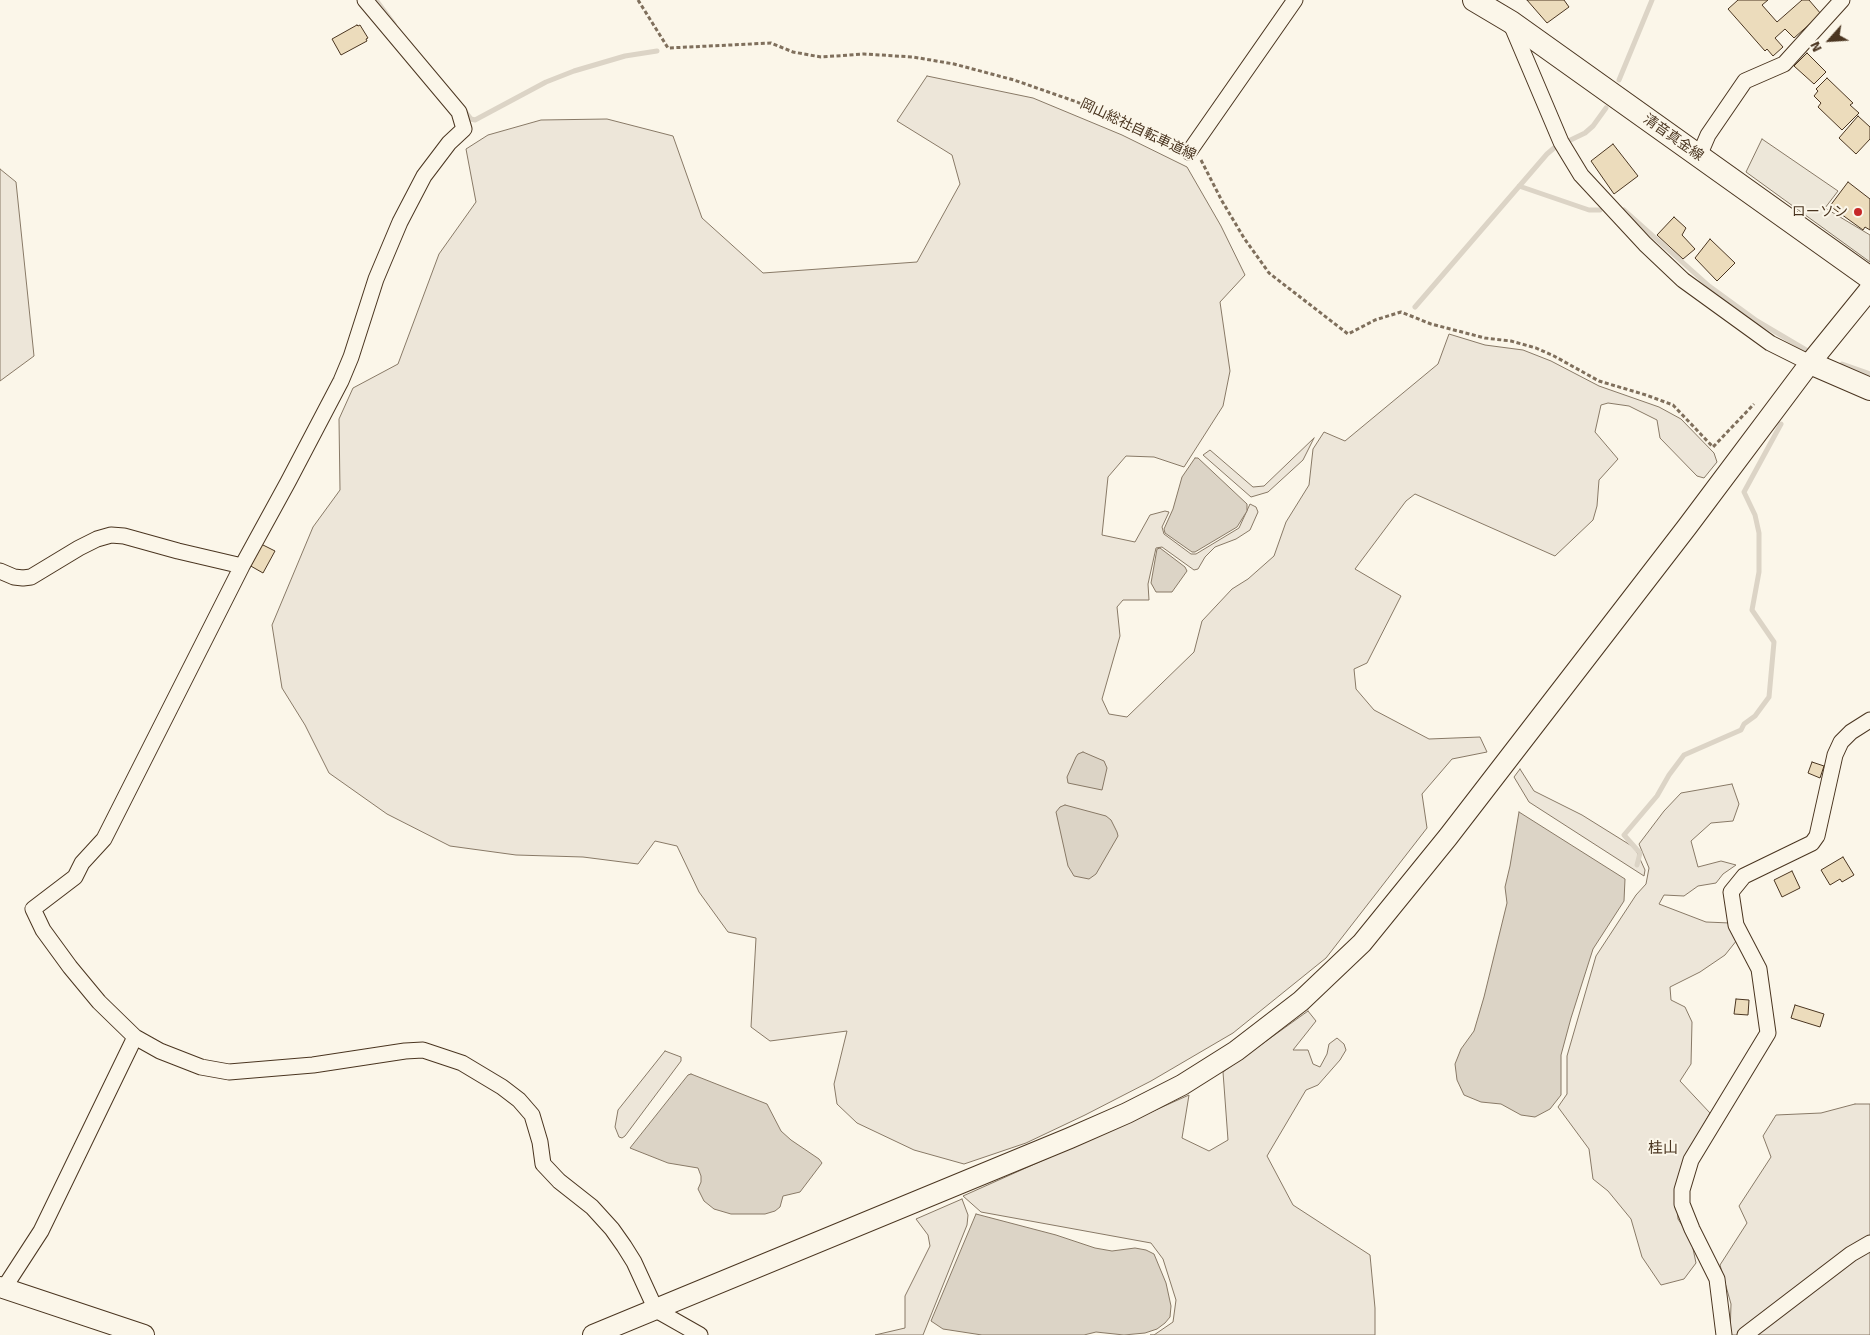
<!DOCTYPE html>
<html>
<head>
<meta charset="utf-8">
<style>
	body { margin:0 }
	#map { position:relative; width:1870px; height:1335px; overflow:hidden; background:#fbf6e9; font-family:Signika,sans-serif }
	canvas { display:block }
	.north { position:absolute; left:1805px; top:15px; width:50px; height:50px; -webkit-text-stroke:4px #fbf6e9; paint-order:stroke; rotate:244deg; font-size:14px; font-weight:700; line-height:20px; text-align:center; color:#4a3520 }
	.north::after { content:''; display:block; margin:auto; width:18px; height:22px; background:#4a3520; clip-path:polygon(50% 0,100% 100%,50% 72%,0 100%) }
</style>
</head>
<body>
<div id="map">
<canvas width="1870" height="1335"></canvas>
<div class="north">N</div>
</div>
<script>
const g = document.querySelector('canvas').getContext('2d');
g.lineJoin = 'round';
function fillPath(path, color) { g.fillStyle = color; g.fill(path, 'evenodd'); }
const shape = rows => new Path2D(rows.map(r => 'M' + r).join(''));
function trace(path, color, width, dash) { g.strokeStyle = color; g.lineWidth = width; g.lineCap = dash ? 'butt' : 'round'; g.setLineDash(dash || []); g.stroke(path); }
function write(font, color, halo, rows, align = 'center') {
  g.font = font + ' Signika,"Noto Sans JP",sans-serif'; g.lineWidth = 4; g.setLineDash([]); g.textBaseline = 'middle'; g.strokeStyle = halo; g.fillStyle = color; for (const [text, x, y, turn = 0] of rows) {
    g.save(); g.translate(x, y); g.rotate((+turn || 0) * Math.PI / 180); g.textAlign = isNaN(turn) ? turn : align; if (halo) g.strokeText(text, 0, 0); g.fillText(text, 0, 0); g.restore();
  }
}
const green = shape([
	[927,76,1033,98,1122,135,1187,167,1221,226,1245,275,1220,302,1230,371,1223,406,1184,467,1154,457,1126,456,1108,477,1102,535,1135,542,1150,515,1165,511,1169,512,1162,527,1164,534,1191,554,1196,554,1239,528,1250,504,1256,507,1258,512,1250,530,1236,539,1215,547,1205,557,1198,569,1194,570,1162,547,1156,548,1148,584,1149,600,1123,600,1117,607,1120,636,1102,699,1109,714,1127,717,1194,652,1202,621,1232,589,1248,579,1274,556,1286,522,1309,485,1313,449,1324,432,1345,441,1438,364,1449,334,1485,345,1523,350,1551,361,1599,386,1659,407,1681,419,1714,453,1717,462,1704,478,1697,476,1660,438,1657,420,1629,406,1608,403,1601,405,1595,432,1618,459,1599,480,1597,506,1593,520,1555,556,1415,494,1406,501,1355,569,1401,596,1367,663,1354,669,1356,689,1374,710,1429,739,1480,737,1487,752,1452,759,1422,794,1427,828,1326,958,1233,1033,1151,1081,1085,1115,1026,1143,964,1164,914,1150,857,1123,837,1104,834,1084,847,1031,770,1041,751,1027,756,938,728,932,699,892,677,846,655,841,638,864,583,857,516,855,450,846,387,814,329,773,305,725,282,688,272,625,313,527,340,490,339,419,353,388,398,364,439,254,476,202,466,149,488,135,541,120,607,119,673,136,702,218,763,273,917,262,960,184,952,155,897,121,927,76],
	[0,169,16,182,34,356,0,381,0,169],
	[1314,438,1303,460,1268,492,1251,497,1203,455,1210,450,1253,487,1264,486,1314,438],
	[1520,769,1534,791,1582,815,1635,848,1645,870,1644,876,1529,802,1514,777,1520,769],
	[1732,784,1739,804,1733,821,1711,823,1691,841,1698,867,1721,861,1736,865,1723,874,1716,883,1698,886,1684,896,1664,895,1659,904,1706,922,1730,923,1737,940,1725,955,1700,972,1670,987,1671,1000,1685,1007,1692,1022,1691,1064,1680,1081,1710,1113,1686,1157,1676,1188,1678,1219,1691,1239,1696,1263,1684,1279,1661,1285,1642,1257,1631,1219,1608,1191,1593,1179,1589,1149,1558,1107,1567,1094,1567,1056,1596,956,1636,895,1646,884,1649,868,1639,844,1664,811,1681,793,1732,784],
	[1308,1011,1316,1021,1293,1050,1308,1050,1313,1064,1320,1067,1327,1054,1329,1044,1337,1038,1344,1044,1346,1050,1340,1060,1318,1085,1306,1090,1267,1156,1293,1205,1370,1255,1375,1308,1375,1335,1150,1335,1154,1335,1173,1322,1176,1300,1163,1259,1151,1243,981,1212,963,1196,1189,1095,1182,1138,1209,1151,1228,1140,1223,1072,1308,1011],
	[665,1051,681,1057,681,1061,625,1136,622,1138,619,1137,615,1127,618,1110,665,1051],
	[1855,1104,1870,1104,1870,1335,1730,1335,1731,1304,1720,1265,1747,1223,1739,1206,1771,1157,1763,1136,1776,1115,1821,1113,1855,1104],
	[962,1199,968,1215,967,1225,923,1335,875,1335,905,1328,905,1296,930,1246,928,1235,916,1219,962,1199]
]);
const parking = shape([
	[1762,139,1838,191,1825,208,1870,235,1870,262,1746,172,1762,139]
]);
const water = shape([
	[1195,458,1198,458,1247,504,1247,511,1237,527,1195,552,1192,552,1165,533,1164,529,1173,509,1182,477,1195,458],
	[1160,548,1185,567,1187,571,1172,592,1156,592,1151,583,1157,549,1160,548],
	[1083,752,1104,761,1107,768,1102,790,1068,783,1067,777,1076,757,1078,754,1083,752],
	[1065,805,1106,816,1111,820,1117,832,1118,836,1096,874,1089,879,1074,876,1068,866,1056,812,1060,807,1065,805],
	[1519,812,1625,879,1624,901,1593,949,1571,1018,1561,1055,1561,1095,1550,1109,1535,1117,1521,1115,1501,1104,1481,1102,1464,1095,1457,1080,1455,1064,1461,1049,1474,1031,1484,997,1507,903,1505,887,1510,866,1519,812],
	[691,1074,767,1104,781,1131,791,1140,819,1159,822,1163,800,1192,783,1196,780,1207,775,1211,765,1214,731,1214,714,1209,704,1201,698,1189,701,1182,701,1176,698,1168,668,1163,630,1148,688,1075,691,1074],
	[976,1214,1056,1235,1095,1248,1112,1251,1135,1248,1146,1250,1154,1254,1166,1283,1171,1306,1170,1317,1165,1323,1157,1329,1145,1333,1124,1335,1096,1332,1084,1335,982,1335,943,1329,931,1321,976,1214]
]);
const stream = shape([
	[376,0,394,24],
	[1619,80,1652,0],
	[464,110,471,119,475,120,546,82,574,71,625,56,657,51],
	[1519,186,1589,210,1600,210],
	[1624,210,1709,286,1757,321,1806,350],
	[1415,307,1547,154,1554,148,1585,133,1593,126,1606,108],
	[1842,364,1870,374],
	[1637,865,1640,853,1624,835,1657,796,1669,775,1684,755,1741,730,1744,724,1755,716,1769,697,1774,642,1752,610,1759,572,1759,533,1755,515,1744,492,1781,424]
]);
const building = shape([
	[1527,0,1564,0,1569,7,1547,23,1527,0],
	[1738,0,1768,0,1762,5,1777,22,1802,0,1809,0,1821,14,1794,38,1785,29,1775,38,1783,47,1773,56,1767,49,1765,51,1728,9,1738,0],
	[357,25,358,26,360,25,368,38,366,39,367,41,341,55,332,39,357,25],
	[1807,53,1826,72,1814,84,1794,66,1807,53],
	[1827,78,1853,103,1850,105,1859,113,1842,130,1818,107,1821,103,1814,96,1818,91,1816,89,1827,78],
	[1858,116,1870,127,1870,139,1856,154,1839,138,1858,116],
	[1613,144,1638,176,1614,194,1591,161,1613,144],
	[1848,182,1870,199,1870,230,1865,227,1863,230,1830,206,1848,182],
	[1674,217,1686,228,1682,235,1695,249,1683,259,1657,235,1674,217],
	[1710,239,1735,263,1717,281,1695,258,1710,239],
	[261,544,275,551,263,573,249,565,261,544],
	[1812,762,1824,766,1820,778,1808,773,1812,762],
	[1843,857,1854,875,1842,882,1840,879,1830,885,1821,870,1843,857],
	[1792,871,1800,888,1782,897,1774,880,1792,871],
	[1736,999,1749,1000,1748,1015,1734,1014,1736,999],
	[1795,1005,1824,1014,1820,1027,1791,1018,1795,1005]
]);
const path = shape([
	[638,0,668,48,771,43,793,52,821,57,864,54,913,57,954,64,1014,80,1077,102,1177,147],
	[1201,160,1222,201,1244,238,1269,273,1348,334,1375,320,1401,312,1431,324,1485,338,1511,341,1536,348,1554,356,1599,381,1646,395,1673,405,1713,447,1754,404]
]);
const minor = shape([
	[365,0,459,112,464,129,449,143,424,176,400,222,376,279,351,357,341,381,288,482,242,566,104,839,82,863,75,877,33,909,43,930,70,967,99,1002,135,1037,160,1051,201,1067,229,1072,313,1065,405,1051,423,1050,462,1063,502,1087,519,1100,532,1115,540,1142,543,1164,559,1181,592,1207,612,1229,624,1246,634,1262,656,1310,700,1335],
	[1511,24,1561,142,1581,175,1645,244,1683,280,1770,343,1810,363],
	[1189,152,1295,0],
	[1699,156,1708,135,1745,81,1784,64,1842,0],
	[0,571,14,577,23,578,31,577,79,548,97,539,111,535,124,536,178,551,242,566],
	[4,1288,41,1231,135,1037],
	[1724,1335,1717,1279,1692,1229,1682,1204,1682,1190,1691,1160,1768,1033,1759,969,1736,925,1731,892,1744,876,1812,843,1817,836,1835,755,1841,742,1851,732,1870,720],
	[1745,1335,1851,1254,1870,1243]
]);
const tertiary = shape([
	[0,1287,144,1335],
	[593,1335,1070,1138,1127,1113,1182,1085,1236,1051,1301,1001,1362,943,1448,837,1687,527,1810,363,1870,289]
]);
const secondary = shape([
	[1474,0,1511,22,1870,278],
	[1810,363,1870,389]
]);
const markers = [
	[1858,212,5,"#c62828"]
];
const streetNames = [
	["岡山総社自転車道線",1138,130,25],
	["清音真金線",1673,138,35]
];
const poiNames = [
	["ローソン",1848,212]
];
const neighbourhoodNames = [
	["桂山",1663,1149]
];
fillPath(green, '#ede6d9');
trace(green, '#887966', 1);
fillPath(parking, '#ede7d9');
trace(parking, '#887966', 1);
fillPath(water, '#dcd4c6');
trace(water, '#887966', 1);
trace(stream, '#dcd4c6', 5);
fillPath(building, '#ecdcbc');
trace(building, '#4a3520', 1);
trace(minor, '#4a3520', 17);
trace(tertiary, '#4a3520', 22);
trace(secondary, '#4a3520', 24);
trace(path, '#7f6f5c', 3, [4, 2.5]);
trace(minor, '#fbf6e9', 15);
trace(tertiary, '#fbf6e9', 20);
trace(secondary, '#fbf6e9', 22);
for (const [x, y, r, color] of markers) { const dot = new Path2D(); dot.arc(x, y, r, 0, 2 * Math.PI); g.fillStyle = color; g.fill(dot); trace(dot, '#fbf6e9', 2); }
write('14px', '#4a3520', '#fbf6e9', streetNames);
write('14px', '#4a3520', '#fbf6e9', poiNames, 'right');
write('15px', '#4a3520', '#fbf6e9', neighbourhoodNames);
</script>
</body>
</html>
